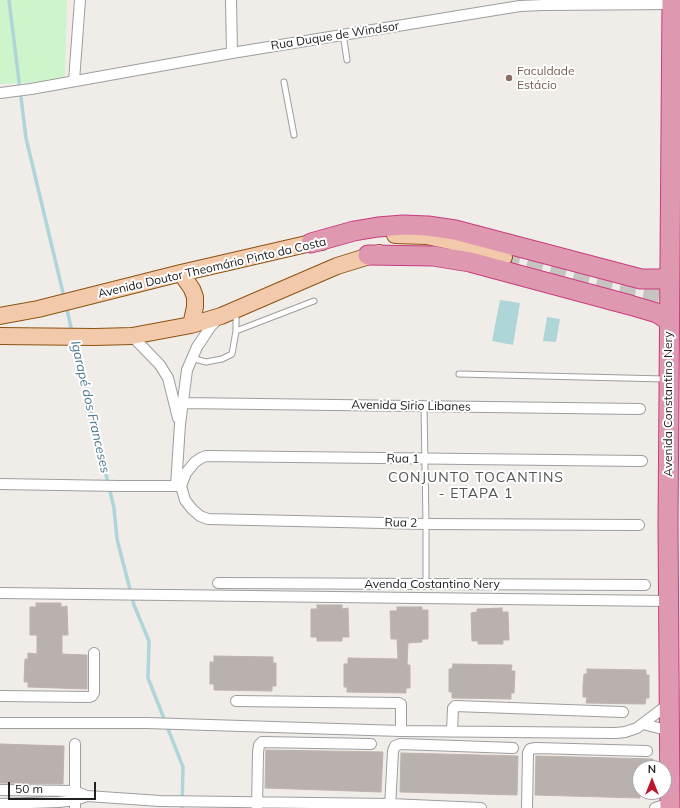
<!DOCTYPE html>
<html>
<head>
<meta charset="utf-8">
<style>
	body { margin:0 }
	#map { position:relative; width:680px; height:808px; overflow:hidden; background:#f0ece8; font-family:Mulish,sans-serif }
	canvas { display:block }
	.north { position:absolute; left:632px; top:760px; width:40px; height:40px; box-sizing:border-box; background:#fff; border:1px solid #a6a6a6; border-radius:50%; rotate:0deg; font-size:11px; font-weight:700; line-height:16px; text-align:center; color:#212121 }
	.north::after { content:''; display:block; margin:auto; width:14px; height:18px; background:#ba172d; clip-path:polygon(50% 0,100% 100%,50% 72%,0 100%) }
	.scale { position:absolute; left:8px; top:782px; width:88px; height:18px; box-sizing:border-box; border:2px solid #212121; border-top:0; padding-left:5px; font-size:12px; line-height:14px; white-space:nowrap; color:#212121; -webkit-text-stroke:3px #fff; paint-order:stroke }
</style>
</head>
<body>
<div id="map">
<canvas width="680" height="808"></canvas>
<div class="north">N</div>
<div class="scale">50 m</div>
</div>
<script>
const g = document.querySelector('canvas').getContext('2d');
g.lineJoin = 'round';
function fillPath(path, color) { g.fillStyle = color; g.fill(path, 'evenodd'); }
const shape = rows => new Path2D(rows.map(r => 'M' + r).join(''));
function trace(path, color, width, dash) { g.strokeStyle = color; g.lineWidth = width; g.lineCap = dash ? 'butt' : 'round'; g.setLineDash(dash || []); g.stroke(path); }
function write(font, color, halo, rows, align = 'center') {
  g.font = font + ' Mulish,sans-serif'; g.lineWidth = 4; g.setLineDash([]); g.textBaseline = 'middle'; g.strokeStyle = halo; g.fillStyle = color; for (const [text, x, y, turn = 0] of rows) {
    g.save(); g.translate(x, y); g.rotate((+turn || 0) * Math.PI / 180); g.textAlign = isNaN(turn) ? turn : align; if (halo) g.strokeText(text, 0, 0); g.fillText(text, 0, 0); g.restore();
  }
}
const park = shape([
	[0,0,67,0,65,81,0,84]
]);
const water = shape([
	[500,300,520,303,513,345,492,341],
	[547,317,560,319,556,342,543,341]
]);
const stream = shape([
	[9,0,26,138,64,297],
	[66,305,72,332],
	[74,340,114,508,117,539,134,605,149,641,148,678,183,767,182,808]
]);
const building = shape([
	[36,603,61,603,61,607,67,606,68,635,62,635,62,654,87,655,87,689,28,687,28,682,24,682,25,659,28,659,28,653,37,654,37,635,30,635,30,607,36,607,36,603],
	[317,605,342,605,342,609,348,608,349,637,342,637,342,641,317,641,317,637,311,637,311,609,317,609,317,605],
	[397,607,422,607,422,610,428,610,428,639,422,639,422,642,408,643,407,665,410,665,410,688,406,688,406,693,347,692,347,687,344,687,344,664,348,664,348,658,398,659,397,639,391,639,390,611,397,611,397,607],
	[502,608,502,612,508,612,509,640,503,640,503,644,478,644,478,641,472,641,471,613,477,612,477,609,502,608],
	[214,656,273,657,273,663,276,663,276,686,272,686,272,691,214,690,214,684,210,684,210,662,214,662,214,656],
	[453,664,512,665,511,671,515,671,514,693,511,693,511,699,452,698,452,692,449,692,449,669,452,669,453,664],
	[587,669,646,670,646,675,649,675,649,698,646,698,645,704,586,703,587,697,583,697,583,686,584,674,587,674,587,669],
	[0,744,64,746,63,784,0,783,0,744],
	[266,750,383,752,381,792,265,788,266,750],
	[401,753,518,756,517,795,400,792,401,753],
	[536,756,653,759,653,768,640,768,640,798,535,795,536,756]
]);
const primaryTunnel = shape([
	[504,257,598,283,629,290,680,297]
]);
const lane = shape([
	[343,34,347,60],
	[284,82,294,135],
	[236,331,314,301],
	[191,358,206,362,222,359,232,354,236,331,236,312],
	[459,374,665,379],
	[424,406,426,524,426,585]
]);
const street = shape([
	[231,0,232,53],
	[74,81,80,0],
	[0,93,31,89,232,53,489,11,520,6,543,5,672,4],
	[132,336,160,365,168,378,178,418],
	[183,403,640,409],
	[0,484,119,486,181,486],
	[176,486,180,424,187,370,197,347,211,326,218,319],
	[181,486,185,500,192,509,200,516,208,519,426,524,639,525],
	[181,486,186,473,195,462,201,458,206,456,642,461],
	[218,583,645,585],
	[0,593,668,601],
	[0,696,89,697,92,696,94,693,94,653],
	[236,701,399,703,401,704,401,731],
	[0,723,146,723,401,731,616,733,625,732,637,728,670,703],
	[643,724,670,731],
	[452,731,453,708,455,706,623,712],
	[0,790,74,791,87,796,160,801,390,804,481,808],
	[0,804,59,802,75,800,87,796],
	[75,808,75,744],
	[257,808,258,753,259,745,262,742,371,744],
	[390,808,393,751,395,746,400,744,513,748],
	[527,808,528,753,530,749,536,748,647,751],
	[655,808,670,803]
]);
const primary = shape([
	[395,235,426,236,474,246],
	[458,251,504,257],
	[181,273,192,289,195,297,195,307,191,325],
	[0,316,38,309,181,273,311,243,322,242],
	[0,336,95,337,132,336,191,325,221,316,337,266,379,253]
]);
const highway = shape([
	[311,243,354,231,378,227,403,225,428,226,455,230,641,279,662,279,670,274],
	[368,255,433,256,470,262,630,305,657,313,668,320],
	[670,808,668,524,672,0]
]);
const markers = [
	[509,78,4,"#8d6e63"]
];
const streetNames = [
	["Rua Duque de Windsor",335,36,-9],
	["Avenida Doutor Theomário Pinto da Costa",212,268,-13],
	["Avenida Constantino Nery",668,404,-90],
	["Avenida Sirio Libanes",411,406,1],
	["Rua 1",403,459,1],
	["Rua 2",401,523,1],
	["Avenda Costantino Nery",432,584]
];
const educationNames = [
	["Faculdade",517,71],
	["Estácio",517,85]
];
const waterNames = [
	["Igarapé dos Franceses",90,407,77]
];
const quarterNames = [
	["CONJUNTO TOCANTINS",476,478],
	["- ETAPA 1",476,494]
];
fillPath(park, '#cef4cb');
fillPath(water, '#aed5d8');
trace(stream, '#aed5d8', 3.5);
fillPath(building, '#b9b1ae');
trace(building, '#c0b2ac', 1);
trace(primaryTunnel, '#c7c3c0', 16, [16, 8]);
trace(lane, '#9e9e9e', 7);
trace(street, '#9e9e9e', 12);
trace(primary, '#8c5311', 18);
trace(highway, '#c83b7f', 21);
trace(lane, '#fff', 5);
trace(street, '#fff', 10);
trace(primary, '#f2caab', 16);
trace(highway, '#de99b0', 19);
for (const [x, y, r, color] of markers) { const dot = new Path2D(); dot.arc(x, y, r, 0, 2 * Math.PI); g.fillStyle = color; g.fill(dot); trace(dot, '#fff', 1.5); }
write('12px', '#212121', '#fff', streetNames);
write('12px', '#785e54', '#fff', educationNames, 'left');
write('italic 13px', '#4c7890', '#fff', waterNames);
g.letterSpacing = '1px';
write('14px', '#545454', '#fff', quarterNames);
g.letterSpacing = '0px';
</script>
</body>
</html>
